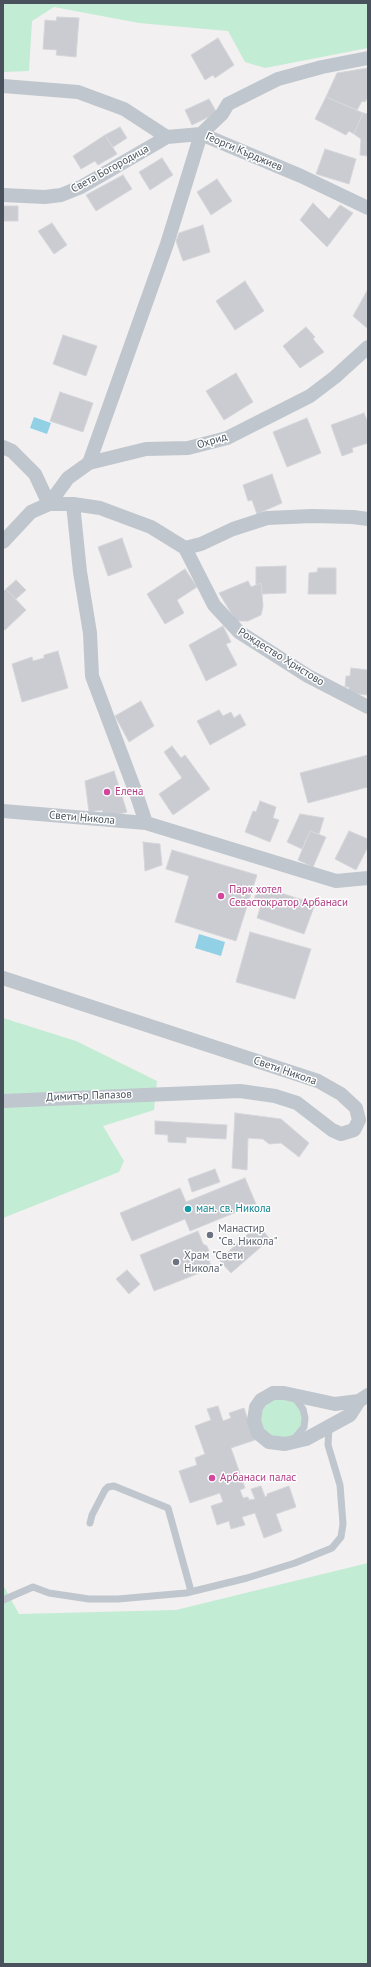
<!DOCTYPE html>
<html>
<head>
<meta charset="utf-8">
<style>
	body { margin:0 }
	#map { position:relative; width:371px; height:1967px; overflow:hidden; background:#f2f0f0; font-family:"PT Sans",sans-serif }
	canvas { display:block }
	.frame { position:absolute; inset:0; border:4px solid #49525c; pointer-events:none }
</style>
</head>
<body>
<div id="map">
<canvas width="371" height="1967"></canvas>
<div class="frame"></div>
</div>
<script>
const g = document.querySelector('canvas').getContext('2d');
g.lineJoin = 'round';
function fillPath(path, color) { g.fillStyle = color; g.fill(path, 'evenodd'); }
const shape = rows => new Path2D(rows.map(r => 'M' + r).join(''));
function trace(path, color, width, dash) { g.strokeStyle = color; g.lineWidth = width; g.lineCap = dash ? 'butt' : 'round'; g.setLineDash(dash || []); g.stroke(path); }
function write(font, color, halo, rows, align = 'center') {
  g.font = font + ' "PT Sans",sans-serif'; g.lineWidth = 3; g.setLineDash([]); g.textBaseline = 'middle'; g.strokeStyle = halo; g.fillStyle = color; for (const [text, x, y, turn = 0] of rows) {
    g.save(); g.translate(x, y); g.rotate((+turn || 0) * Math.PI / 180); g.textAlign = isNaN(turn) ? turn : align; if (halo) g.strokeText(text, 0, 0); g.fillText(text, 0, 0); g.restore();
  }
}
const green = shape([
	[3,3,368,3,368,48,265,68,245,62,228,31,139,23,54,7,32,21,29,71,3,72],
	[3,1018,76,1041,157,1081,154,1110,103,1126,124,1161,119,1172,3,1218],
	[292,1396,305,1418,293,1440,263,1438,256,1407,261,1400],
	[368,1563,368,1964,3,1964,3,1585,19,1614,176,1610]
]);
const water = shape([
	[34,417,51,423,47,434,30,428],
	[199,934,225,942,221,956,195,948]
]);
const building = shape([
	[57,17,79,18,76,57,56,55,57,50,43,49,45,20,56,21,57,17],
	[218,38,234,65,215,78,213,75,205,80,191,55,218,38],
	[368,68,368,96,365,102,362,101,357,110,326,97,337,73,368,68],
	[326,97,363,113,354,134,349,131,346,135,315,119,326,97],
	[209,99,217,113,192,125,185,110,209,99],
	[363,113,368,114,368,156,360,155,361,139,354,134,363,113],
	[120,127,127,138,113,147,105,135,120,127],
	[105,135,117,154,98,165,95,161,81,169,73,156,105,135],
	[325,149,356,159,349,184,316,174,325,149],
	[162,158,173,175,150,190,139,172,162,158],
	[123,175,132,189,96,211,86,195,123,175],
	[217,179,232,201,211,215,197,192,217,179],
	[313,203,329,219,340,205,353,213,327,247,300,220,313,203],
	[3,206,18,206,18,221,3,221,3,206],
	[52,223,67,245,54,254,38,231,52,223],
	[203,225,210,252,183,261,176,241,179,233,203,225],
	[245,281,264,311,235,330,216,301,245,281],
	[367,291,368,291,368,329,353,316,367,291],
	[306,327,315,337,313,339,324,352,300,368,283,346,306,327],
	[63,335,97,346,86,376,53,364,63,335],
	[236,373,253,402,224,420,206,391,236,373],
	[60,392,93,403,83,432,50,421,60,392],
	[364,413,368,423,368,443,352,448,353,452,342,456,331,425,364,413],
	[307,418,321,453,287,467,273,432,307,418],
	[272,474,282,503,257,514,252,500,248,501,243,485,272,474],
	[122,538,132,567,108,576,98,547,122,538],
	[286,566,286,593,262,594,261,583,256,585,256,567,286,566],
	[318,568,336,568,336,594,308,594,309,573,317,572,318,568],
	[185,569,197,587,177,600,184,613,165,624,147,594,185,569],
	[16,580,26,590,16,599,6,589,16,580],
	[248,581,251,587,261,583,263,606,261,615,248,621,236,621,219,593,248,581],
	[6,589,26,610,5,630,3,628,3,592,6,589],
	[223,626,231,642,226,644,237,665,206,681,189,645,223,626],
	[58,651,68,688,22,702,12,664,32,657,33,661,44,658,44,655,58,651],
	[351,668,368,670,368,695,349,693,349,687,345,687,346,676,350,676,351,668],
	[141,701,154,726,129,742,115,716,141,701],
	[219,710,223,716,231,712,234,718,240,714,246,725,210,745,197,721,219,710],
	[172,746,181,758,185,755,210,789,173,815,159,794,182,778,164,752,172,746],
	[368,755,368,787,308,803,300,773,368,755],
	[114,771,127,812,105,818,102,810,89,812,85,781,114,771],
	[260,801,276,807,273,818,279,820,270,842,245,832,253,811,256,812,260,801],
	[300,814,324,818,319,834,310,831,302,849,287,842,300,814],
	[310,831,326,837,313,867,298,860,310,831],
	[349,831,368,839,368,847,356,870,335,859,349,831],
	[143,842,160,844,162,865,145,871,143,842],
	[172,850,257,875,236,941,175,922,189,876,166,869,172,850],
	[259,886,315,904,304,934,257,918,262,902,254,899,259,886],
	[250,932,311,949,295,999,236,982,250,932],
	[235,1113,281,1119,309,1143,299,1157,281,1143,269,1144,263,1139,248,1138,247,1170,232,1168,235,1113],
	[155,1121,227,1125,226,1139,186,1137,186,1143,168,1142,168,1135,155,1134,155,1121],
	[215,1169,220,1182,192,1192,188,1179,215,1169],
	[245,1178,256,1204,190,1231,185,1219,132,1241,120,1213,180,1188,186,1202,245,1178],
	[258,1225,270,1239,231,1273,219,1260,258,1225],
	[198,1231,203,1244,207,1246,209,1251,207,1255,212,1268,154,1291,140,1255,198,1231],
	[127,1270,140,1284,129,1294,116,1279,127,1270],
	[218,1406,223,1421,231,1418,229,1413,244,1408,255,1440,231,1448,245,1488,240,1490,243,1498,248,1497,249,1500,255,1499,251,1489,261,1486,265,1497,267,1496,267,1494,289,1486,296,1507,276,1514,282,1531,264,1538,255,1513,242,1517,245,1525,231,1529,229,1521,217,1525,211,1506,223,1502,220,1493,190,1503,179,1471,197,1465,195,1458,205,1454,195,1426,211,1420,207,1409,218,1406]
]);
const service = shape([
	[294,1439,304,1427,305,1418,303,1409,294,1397],
	[90,1523,92,1515,105,1490,108,1487,114,1486,168,1508,191,1591],
	[3,1600,33,1587,49,1593,89,1599,118,1599,186,1593,247,1578,295,1563,332,1548,341,1537,343,1524,340,1485,328,1445,329,1427]
]);
const minor = shape([
	[3,86,78,92,124,109,167,137,201,134,301,176,368,208],
	[3,195,45,197,61,195,81,187,167,137],
	[3,447,12,451,35,474,49,504],
	[89,463,167,244,201,134,222,114,228,104,278,79,322,67,368,58],
	[49,504,68,478,89,463,146,449,188,448,227,438,310,396,335,377,368,347],
	[73,504,80,572,90,633,92,676,136,793,146,823],
	[3,542,31,512,49,504,73,504,100,508,151,527,185,548,201,544,233,529,267,518,312,516,353,517,368,519],
	[185,548,214,605,239,632,308,676,368,707],
	[3,811,146,823,336,881,368,878],
	[3,978,318,1081,341,1094,356,1108,359,1120,354,1130,341,1134,332,1130,297,1103,275,1096,240,1091,3,1101],
	[359,1401,335,1404,284,1393,273,1393,261,1400,256,1407,254,1421,258,1433,269,1442,285,1444,306,1439,350,1415,359,1401,368,1395]
]);
const markers = [
	[107,792,4,"#d1479c"],
	[221,896,4,"#d1479c"],
	[188,1209,4,"#0f9aa8"],
	[210,1235,4,"#6b7280"],
	[176,1262,4,"#6b7280"],
	[212,1478,4,"#d1479c"]
];
const streetNames = [
	["Георги Кърджиев",244,152,23],
	["Света Богородица",110,169,-29],
	["Охрид",212,441,-17],
	["Рождество Христово",281,657,32],
	["Свети Никола",82,818,5],
	["Свети Никола",285,1071,19],
	["Димитър Папазов",89,1096,-2]
];
const hotelNames = [
	["Елена",115,792],
	["Парк хотел",229,890],
	["Севастократор Арбанаси",229,903],
	["Арбанаси палас",220,1478]
];
const cultureNames = [
	["ман. св. Никола",196,1209]
];
const worshipNames = [
	["Манастир",218,1229],
	["\"Св. Никола\"",218,1242],
	["Храм \"Свети",184,1256],
	["Никола\"",184,1269]
];
fillPath(green, '#c2ecd4');
fillPath(water, '#92d0e6');
fillPath(building, '#caccd2');
trace(building, '#d4d6da', 1);
trace(service, '#bfc6cd', 7);
trace(minor, '#bfc6cd', 14);
for (const [x, y, r, color] of markers) { const dot = new Path2D(); dot.arc(x, y, r, 0, 2 * Math.PI); g.fillStyle = color; g.fill(dot); trace(dot, '#fff', 1.5); }
write('11px', '#49525c', '#fff', streetNames);
write('11px', '#b23c85', '#fff', hotelNames, 'left');
write('11px', '#0d838f', '#fff', cultureNames, 'left');
write('11px', '#5b616d', '#fff', worshipNames, 'left');
</script>
</body>
</html>
